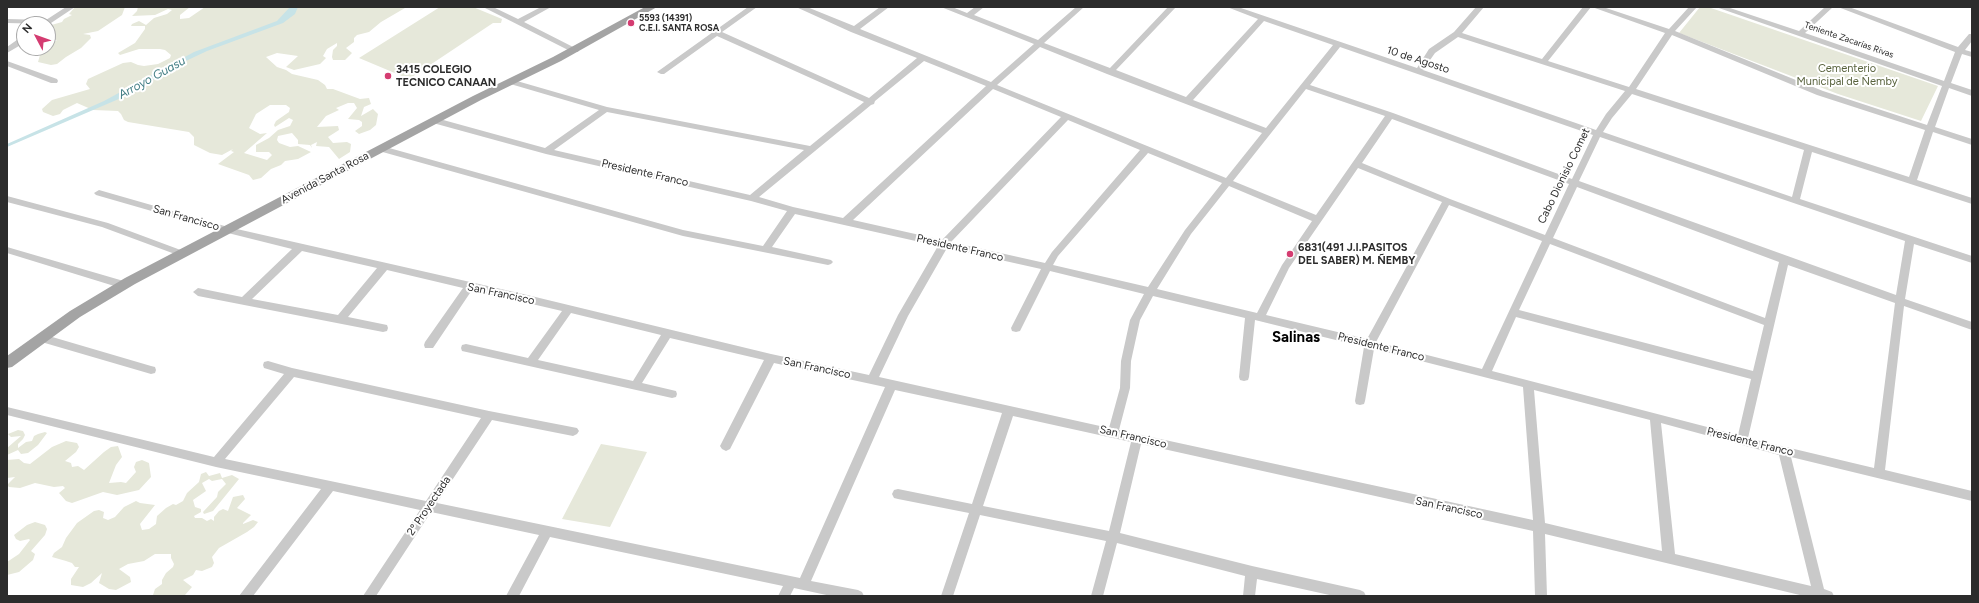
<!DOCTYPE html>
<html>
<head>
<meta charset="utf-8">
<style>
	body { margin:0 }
	#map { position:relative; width:1979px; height:603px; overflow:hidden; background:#fff; font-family:Figtree,sans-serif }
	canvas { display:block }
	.frame { position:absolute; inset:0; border:8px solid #2c2c2c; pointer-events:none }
	.north { position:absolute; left:16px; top:16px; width:40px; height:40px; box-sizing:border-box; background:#fff; border:1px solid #ababab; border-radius:50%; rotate:311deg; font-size:11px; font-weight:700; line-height:16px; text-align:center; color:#2c2c2c }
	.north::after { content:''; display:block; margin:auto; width:14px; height:18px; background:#d43c71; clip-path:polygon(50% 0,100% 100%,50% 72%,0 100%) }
</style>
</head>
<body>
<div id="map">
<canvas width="1979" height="603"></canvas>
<div class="frame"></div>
<div class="north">N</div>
</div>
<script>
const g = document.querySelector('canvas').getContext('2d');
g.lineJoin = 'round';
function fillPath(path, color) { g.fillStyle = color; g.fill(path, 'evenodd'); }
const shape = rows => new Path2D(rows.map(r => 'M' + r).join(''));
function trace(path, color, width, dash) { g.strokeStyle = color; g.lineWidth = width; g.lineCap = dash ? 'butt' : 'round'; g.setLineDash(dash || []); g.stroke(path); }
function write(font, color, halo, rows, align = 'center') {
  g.font = font + ' Figtree,sans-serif'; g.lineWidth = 4; g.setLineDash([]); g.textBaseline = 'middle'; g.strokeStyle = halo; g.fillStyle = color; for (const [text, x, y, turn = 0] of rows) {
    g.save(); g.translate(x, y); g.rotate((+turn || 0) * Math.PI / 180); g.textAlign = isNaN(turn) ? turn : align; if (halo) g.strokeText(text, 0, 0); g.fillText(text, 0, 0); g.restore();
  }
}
const green = shape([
	[75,7,125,7,122,15,98,31,83,34,90,35,91,38,81,48,66,57,57,64,51,65,38,62,40,55,48,50,44,49,48,48,48,46,57,40,48,39,48,26,62,22,64,19,72,15,69,14],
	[138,7,190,7,180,15,180,19,189,18,205,7,405,8,381,22,369,32,357,35,354,38,354,42,346,48,352,53,345,60,333,60,332,57,333,50,337,46,337,43,327,49,323,56,326,58,320,64,294,70,286,67,298,56,277,53,266,57,277,67,286,70,292,74,318,80,325,85,327,89,333,89,360,99,369,98,371,104,364,107,361,116,373,109,378,114,376,125,370,130,359,134,355,131,362,126,362,122,359,120,348,119,357,108,354,103,348,103,336,108,339,110,326,116,317,127,338,126,339,130,328,137,333,143,347,142,351,144,350,152,339,159,329,147,316,146,317,142,311,145,312,148,310,145,298,144,298,140,292,133,278,136,277,140,279,143,290,147,298,146,311,152,298,159,285,161,281,165,271,169,261,178,253,180,249,175,218,164,234,152,231,151,233,149,222,155,210,153,194,145,194,137,189,132,128,122,124,120,121,114,118,111,93,110,77,103,63,110,60,114,53,116,43,112,42,109,52,100,90,89,86,84,88,79,123,63,131,62,138,65,144,66,158,64,170,58,171,55,165,50,160,49,139,49,120,55,118,53,135,43,145,29,145,26,131,26,132,24,139,21,146,25,154,18,167,14,172,10,168,9,155,15,132,16,137,11],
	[270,105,286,105,290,108,289,112,276,121,274,125,275,127,289,118,293,120,290,126,278,130,269,138,256,145,256,152,269,152,272,155,267,160,244,153,267,133,260,134,249,128,256,114],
	[440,7,473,7,502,19,501,23,493,23,409,79,359,58],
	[1700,7,1708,7,1938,86,1921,121,1838,94,1679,33],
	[18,430,23,431,25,435,23,439,18,444,18,448,26,442,32,441,34,436,38,434,45,432,47,433,38,445,28,453,21,454,18,450,7,455,7,448,21,436,11,437,8,434],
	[66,441,77,443,79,447,76,452,65,461,71,463,72,467,78,466,84,470,104,452,111,447,118,446,122,457,116,465,109,483,121,482,126,483,136,472,134,467,136,462,142,460,149,463,151,477,139,490,117,495,103,492,72,503,66,501,59,493,65,488,63,486,54,487,35,483,20,488,9,487,7,485,15,477,7,478,7,460,19,459,24,463,30,464,52,447],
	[601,444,647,452,610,527,562,519],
	[206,472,209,476,220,473,222,478,232,475,239,479,213,511,204,514,203,512,217,497,218,492,226,484,222,479,212,481,209,479,202,483,206,491,193,500,195,507,201,509,201,512,194,516,195,518,202,518,207,521,211,519,214,521,214,517,219,511,223,509,228,511,233,497,243,495,245,499,237,508,251,515,243,523,243,524,253,520,258,522,254,527,247,532,219,548,212,557,214,563,212,567,202,571,196,570,193,575,183,580,192,587,185,595,153,595,155,589,162,584,162,580,166,573,173,567,174,564,171,558,171,554,155,554,144,561,128,564,119,569,130,577,131,582,116,590,109,589,99,583,102,573,91,583,83,587,71,585,71,579,79,567,75,567,72,563,66,561,52,557,54,553,62,547,66,538,77,523,94,511,99,510,104,512,103,518,108,520,115,517,124,507,136,501,140,503,155,505,140,524,142,530,149,529,156,524,157,516,166,508,173,504,176,505,183,501,187,493,199,482,201,474],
	[35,522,45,525,47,529,45,535,31,551,35,554,33,560,19,572,7,575,7,562,19,554,30,540,29,539,20,541,16,539,14,535,27,525]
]);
const water = shape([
	[290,7,298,7,295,14,283,23,207,51,171,68,135,92,7,147,7,144,104,101,194,52,277,21]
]);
const minor = shape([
	[66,7,75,7,48,25,48,24,7,23,7,19,46,20,66,7],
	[483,7,493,7,518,19,541,7,551,7,524,22,579,50,578,52,572,52,483,7],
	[748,7,757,7,722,32,869,98,917,58,851,32,796,7,807,7,854,26,880,7,889,7,860,29,991,82,1034,44,941,7,952,7,967,13,975,7,984,7,974,15,1038,40,1076,7,1084,7,1044,43,1110,68,1168,7,1176,7,1116,70,1186,97,1258,19,1227,7,1238,7,1417,68,1429,49,1454,32,1476,7,1484,7,1462,33,1542,59,1583,7,1591,7,1548,61,1629,87,1665,33,1592,7,1603,7,1669,29,1689,7,1697,7,1675,31,1823,91,1927,125,1942,86,1716,7,1727,7,1799,31,1825,7,1833,7,1805,33,1944,81,1955,52,1838,7,1849,7,1958,47,1969,34,1972,34,1972,41,1965,50,1972,52,1972,57,1962,54,1951,83,1972,90,1972,96,1949,88,1935,127,1972,139,1972,145,1933,132,1917,180,1972,198,1972,204,1812,152,1800,199,1972,256,1972,263,1914,244,1905,299,1972,322,1972,330,1904,306,1885,470,1972,491,1972,501,1791,457,1824,589,1832,592,1834,596,1804,596,1545,534,1547,596,1535,596,1533,531,1141,444,1120,533,1252,566,1360,590,1364,592,1366,596,1334,596,1257,579,1255,596,1243,596,1245,576,1117,543,1103,596,1091,596,1106,541,980,515,953,596,941,596,969,513,898,499,894,498,892,494,894,490,898,489,972,504,1002,413,895,390,811,581,858,590,862,592,864,596,831,596,794,588,790,596,778,596,783,586,550,537,519,596,506,596,539,535,431,512,376,596,363,596,420,510,333,491,253,596,239,596,321,489,216,467,7,415,7,407,214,457,284,374,264,368,263,365,264,362,268,361,292,368,489,411,577,428,579,431,577,434,573,436,492,420,437,503,800,578,885,387,774,363,730,449,726,451,722,449,720,446,764,360,670,338,642,383,676,391,677,394,676,397,672,398,462,351,461,348,462,345,466,344,528,358,562,311,472,290,433,348,425,348,424,345,425,342,463,288,387,270,348,317,387,325,388,328,387,331,383,332,198,296,193,292,198,288,242,297,292,249,228,233,96,195,94,193,99,190,228,227,523,294,771,354,869,375,898,315,938,246,795,214,772,247,831,260,833,262,831,264,828,265,683,236,379,151,378,149,382,146,683,230,763,246,787,211,751,201,546,154,433,123,432,121,436,118,545,148,599,110,507,83,506,81,510,79,607,107,810,146,864,102,717,36,664,74,661,74,657,72,748,7],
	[1264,21,1333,45,1266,128,1193,100,1264,21],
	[1672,35,1817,95,1925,130,1909,177,1636,89,1672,35],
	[1458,37,1625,91,1606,114,1596,130,1423,70,1435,53,1458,37],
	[1040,47,1107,74,1262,133,1226,178,997,85,1040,47],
	[1340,47,1593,135,1572,179,1393,113,1310,85,1340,47],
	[924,61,986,86,843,218,793,207,759,197,871,105,874,104,875,101,924,61],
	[993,89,1061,117,942,240,853,220,993,89],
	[1306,89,1385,116,1316,215,1233,181,1306,89],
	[1632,94,1804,150,1792,197,1603,132,1612,118,1632,94],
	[607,112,804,150,750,195,554,150,607,112],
	[1392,119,1569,184,1545,235,1450,199,1362,163,1392,119],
	[1068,120,1140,150,1052,252,1045,263,951,242,1068,120],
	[1600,137,1905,241,1896,295,1579,181,1600,137],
	[1148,153,1222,183,1185,230,1148,287,1053,265,1058,256,1148,153],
	[1358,168,1442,202,1367,339,1266,315,1289,268,1358,168],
	[1229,186,1312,221,1282,265,1257,313,1157,289,1191,234,1229,186],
	[1577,187,1779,262,1765,318,1553,238,1577,187],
	[1449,205,1542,241,1482,369,1376,342,1449,205],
	[1550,244,1764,325,1753,371,1519,310,1550,244],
	[947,248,1041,269,1011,328,1012,331,1016,332,1020,331,1050,271,1144,294,1130,320,1121,361,1120,388,1109,428,879,377,908,316,947,248],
	[302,251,377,268,338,315,252,299,302,251],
	[1788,265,1895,303,1874,468,1748,438,1788,265],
	[1153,296,1245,318,1239,377,1240,380,1244,381,1248,380,1249,377,1255,320,1364,347,1355,401,1356,404,1360,405,1364,404,1365,401,1374,349,1523,387,1533,520,1119,430,1130,388,1131,361,1140,320,1153,296],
	[571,313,661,335,633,381,538,360,571,313],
	[1516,317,1751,379,1738,435,1492,371,1516,317],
	[294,377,481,418,426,501,225,459,294,377],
	[1534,390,1650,420,1662,551,1545,523,1534,390],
	[1013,416,1131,442,1109,531,983,506,1013,416],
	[1661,423,1779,455,1811,586,1675,554,1661,423],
	[21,37,24,37,24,43,7,53,7,47,21,37],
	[7,61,57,79,58,81,57,83,51,83,7,66,7,61],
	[7,196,108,223,186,252,188,254,183,257,102,227,7,202,7,196],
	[7,247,127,282,129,285,124,289,7,253,7,247],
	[42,334,151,366,155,367,156,370,155,373,151,374,38,341,37,338,38,335,42,334]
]);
const major = shape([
	[645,7,657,7,561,61,481,100,135,284,80,317,12,367,7,368,7,356,70,311,125,278,473,96,553,57,645,7]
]);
const markers = [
	[631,23,4,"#d43c71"],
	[388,76,4,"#d43c71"],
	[1290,254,4,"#d43c71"]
];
const farPoinames = [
	["5593 (14391)",639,18],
	["C.E.I. SANTA ROSA",639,28]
];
const farStreetnames = [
	["Teniente Zacarías Rivas",1849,40,19]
];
const streetNames = [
	["10 de Agosto",1418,60,18],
	["Presidente Franco",645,173,13],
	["Cabo Dionisio Comet",1564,176,-64],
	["Avenida Santa Rosa",325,178,-28],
	["San Francisco",186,218,16],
	["Presidente Franco",960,248,13],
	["San Francisco",501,294,12],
	["Presidente Franco",1381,347,14],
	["San Francisco",817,368,12],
	["San Francisco",1133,437,13],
	["Presidente Franco",1750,442,14],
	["2º Proyectada",429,506,-56],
	["San Francisco",1449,508,12]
];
const parkNames = [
	["Cementerio",1847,69],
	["Municipal de Ñemby",1847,82]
];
const poiNames = [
	["3415 COLEGIO",396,70],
	["TECNICO CANAAN",396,83],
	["6831(491 J.I.PASITOS",1298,248],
	["DEL SABER) M. ÑEMBY",1298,261]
];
const waterNames = [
	["Arroyo Guasu",152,78,-29]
];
const districtNames = [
	["Salinas",1296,338]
];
fillPath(green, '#e6e8da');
fillPath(water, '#c7e3e7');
fillPath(minor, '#c9c9c9');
fillPath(major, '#a4a4a4');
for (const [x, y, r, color] of markers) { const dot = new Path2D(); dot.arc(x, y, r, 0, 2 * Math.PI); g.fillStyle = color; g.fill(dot); trace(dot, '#fff', 1.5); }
write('bold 9px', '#2c2c2c', '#fff', farPoinames, 'left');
write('9px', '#2c2c2c', '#fff', farStreetnames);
write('11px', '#2c2c2c', '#fff', streetNames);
write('11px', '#59633e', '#fff', parkNames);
write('bold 11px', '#2c2c2c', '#fff', poiNames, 'left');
write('italic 12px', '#427e85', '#fff', waterNames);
write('bold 15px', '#000', '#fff', districtNames);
</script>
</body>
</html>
